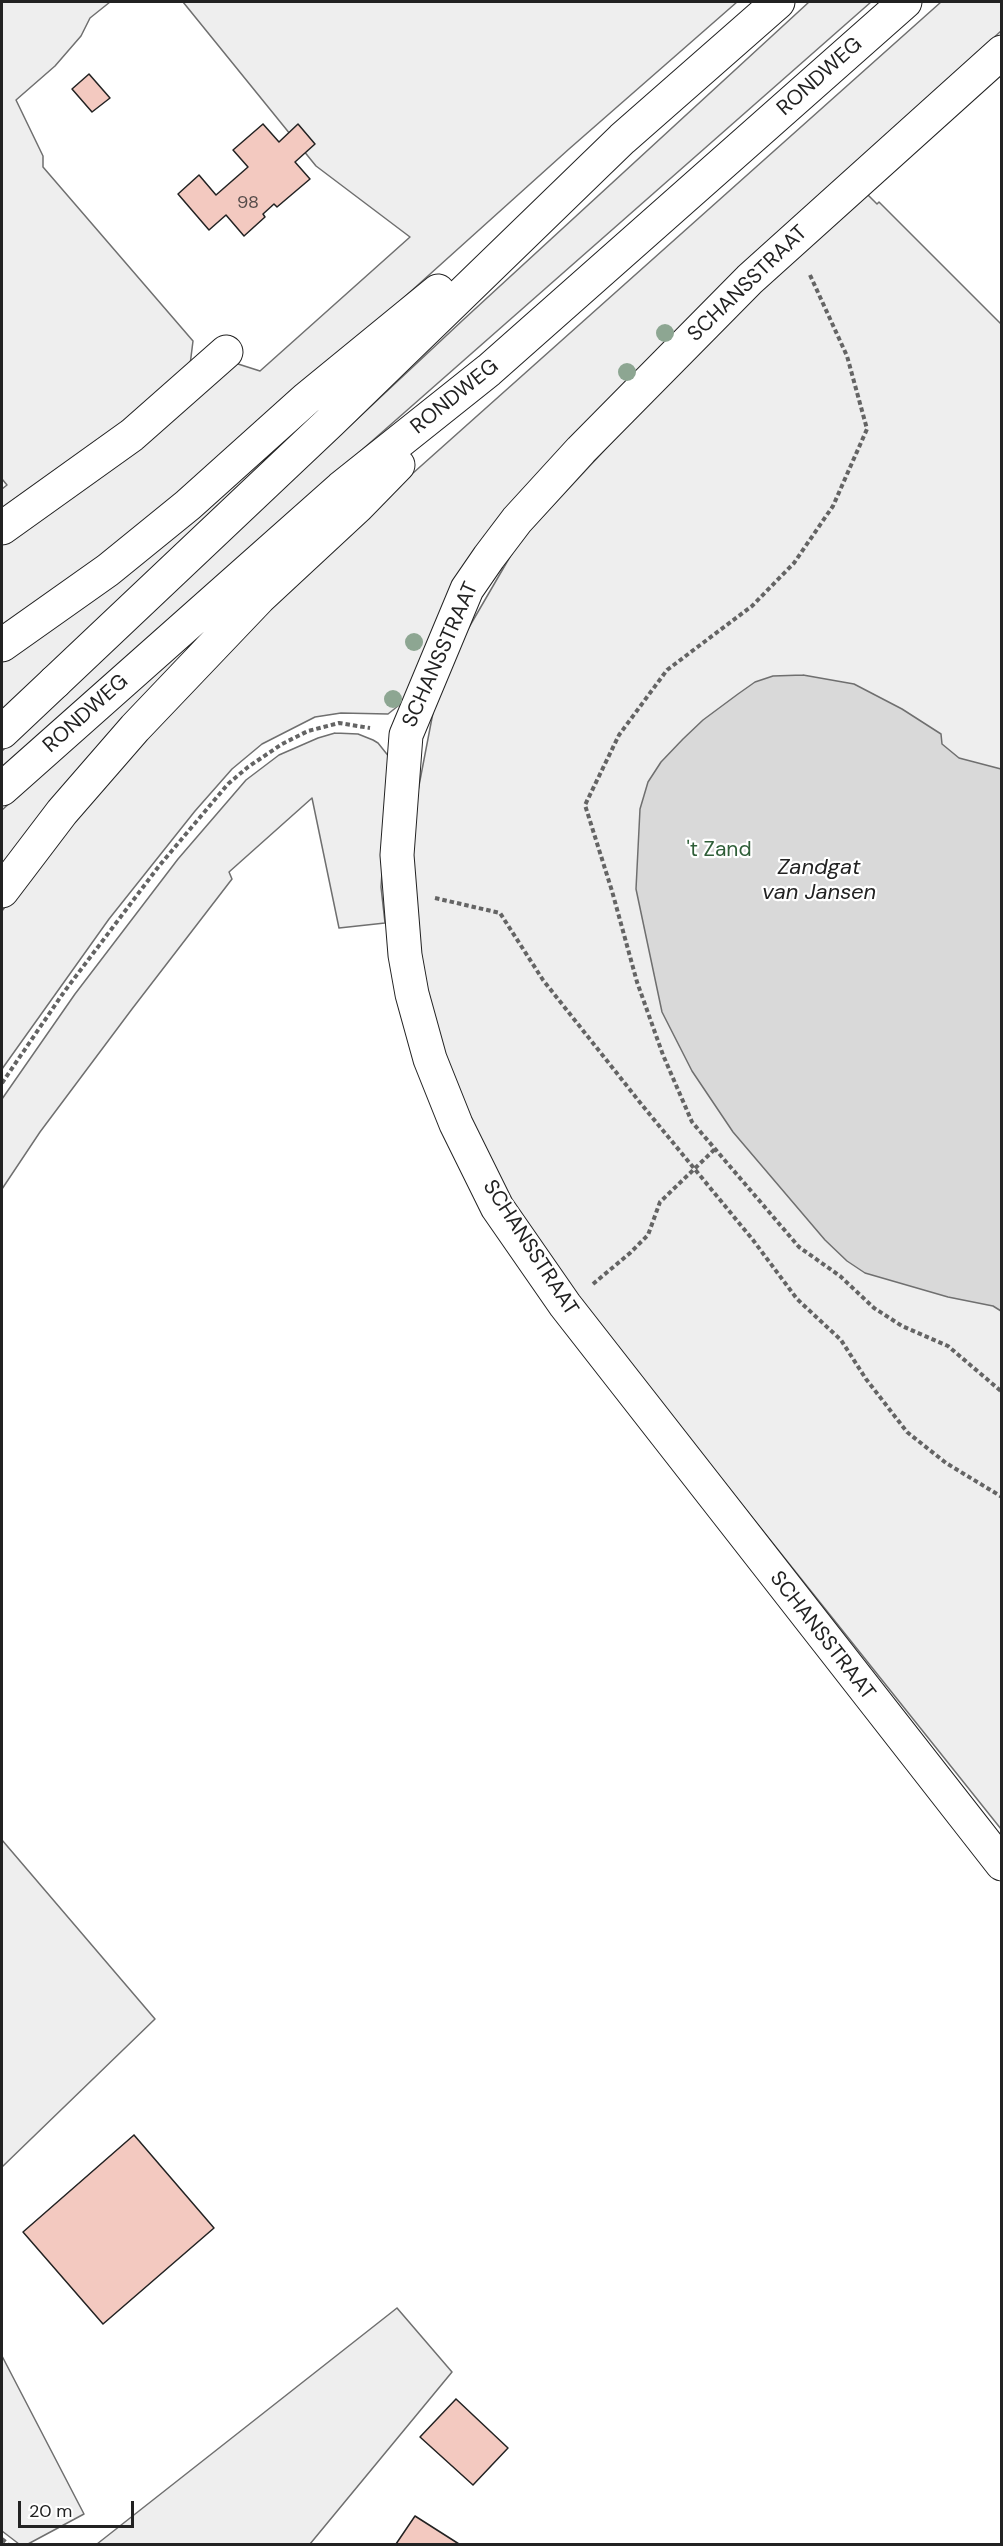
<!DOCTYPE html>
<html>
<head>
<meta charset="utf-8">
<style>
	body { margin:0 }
	#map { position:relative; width:1003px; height:2546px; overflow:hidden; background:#fff; font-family:"DM Sans",sans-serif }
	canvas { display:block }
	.frame { position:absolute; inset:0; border:3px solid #222; pointer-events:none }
	.scale { position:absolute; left:18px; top:2501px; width:116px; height:27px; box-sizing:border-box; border:3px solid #222; border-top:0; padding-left:8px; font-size:18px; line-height:21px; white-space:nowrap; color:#222; -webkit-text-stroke:4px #fff; paint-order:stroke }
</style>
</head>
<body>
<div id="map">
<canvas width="1003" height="2546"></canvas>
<div class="frame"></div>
<div class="scale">20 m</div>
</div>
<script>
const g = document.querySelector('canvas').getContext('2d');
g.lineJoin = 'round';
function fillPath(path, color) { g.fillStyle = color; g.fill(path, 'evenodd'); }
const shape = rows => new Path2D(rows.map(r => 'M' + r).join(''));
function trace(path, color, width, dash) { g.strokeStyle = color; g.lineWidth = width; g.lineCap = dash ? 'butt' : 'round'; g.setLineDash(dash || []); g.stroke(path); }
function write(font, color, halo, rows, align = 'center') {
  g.font = font + ' "DM Sans",sans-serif'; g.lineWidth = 4.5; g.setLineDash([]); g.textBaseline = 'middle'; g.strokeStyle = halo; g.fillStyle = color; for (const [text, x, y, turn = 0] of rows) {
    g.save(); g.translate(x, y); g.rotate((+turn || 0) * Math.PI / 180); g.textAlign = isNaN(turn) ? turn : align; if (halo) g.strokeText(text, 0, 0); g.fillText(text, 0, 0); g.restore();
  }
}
const green = shape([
	[2,2,110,2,90,18,81,36,55,66,16,100,43,156,43,167,193,341,190,365,169,390,2,515,2,489,7,485,2,479,2,2],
	[183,2,737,2,569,149,229,455,93,564,2,632,2,543,235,363,260,371,410,237,316,166,183,2],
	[809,2,871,2,255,544,2,772,2,751,463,320,809,2],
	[941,2,1001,2,1001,31,829,187,616,395,403,702,388,714,341,713,315,717,262,744,232,769,195,811,109,919,2,1069,2,911,69,820,190,688,375,507,941,2],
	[867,194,877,204,879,202,1001,324,1001,1829,588,1312,504,1193,467,1116,435,1025,421,959,414,895,412,822,436,697,468,629,518,543,664,386,766,286,867,194],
	[316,411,319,414,2,713,2,662,36,640,316,411],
	[203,627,206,631,2,866,2,810,203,627],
	[335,733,358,734,373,740,378,743,390,758,381,887,385,923,339,928,312,798,229,872,232,879,132,1009,40,1132,2,1189,2,1099,75,994,178,859,246,780,279,755,318,738,335,733],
	[2,1840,155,2019,2,2167,2,1840],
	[397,2308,452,2372,310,2544,97,2544,397,2308],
	[2,2356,84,2514,28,2544,19,2544,2,2531,2,2356]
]);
const water = shape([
	[803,675,854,684,902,709,941,734,942,744,959,758,1001,769,1001,1311,993,1306,948,1297,865,1273,847,1261,825,1240,733,1132,692,1071,662,1012,636,889,640,809,648,782,661,762,683,739,703,720,738,694,755,682,773,676,803,675]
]);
const building = shape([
	[89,74,110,98,92,112,72,89,89,74],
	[263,124,279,142,298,124,315,144,295,162,310,179,277,207,274,204,263,214,265,217,244,236,226,215,209,230,178,194,199,175,216,195,248,167,233,150,263,124],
	[134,2135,214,2228,103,2324,23,2232,134,2135],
	[456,2399,508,2448,473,2485,420,2437,456,2399],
	[415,2516,459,2544,396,2544,415,2516]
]);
const path = shape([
	[810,275,847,356,867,429,833,506,794,563,752,606,667,670,619,735,585,805,612,891,637,982,663,1055,692,1122,799,1247,840,1276,874,1308,902,1326,948,1346,1002,1392],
	[435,898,500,913,543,980,642,1105,753,1240,797,1299,841,1340,866,1379,907,1432,946,1463,1002,1497],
	[2,1083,64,992,159,866,228,784,248,767,282,744,308,731,339,723,370,728],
	[593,1284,630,1253,648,1235,660,1202,715,1149],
	[2,2539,8,2544]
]);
const minor = shape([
	[1002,52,750,279,581,450,517,520,489,557,467,589,406,735,397,855,405,955,412,994,430,1059,456,1124,497,1207,565,1305,1002,1864],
	[2,528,132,435,226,352]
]);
const major = shape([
	[2,645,108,570,188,505,306,399,438,291],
	[55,682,330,422,622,139,778,2],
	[2,789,341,488,489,370,905,2],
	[2,891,62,812,135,728,259,598,357,507,398,465]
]);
const highway = shape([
	[2,732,55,682]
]);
const trees = [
	[665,333],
	[627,372],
	[414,642],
	[393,699]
];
const numberNames = [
	["98",248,203]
];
const streetNames = [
	["RONDWEG",820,77,-42],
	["SCHANSSTRAAT",748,284,-44],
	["RONDWEG",455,397,-39],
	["SCHANSSTRAAT",441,655,-66],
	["RONDWEG",86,714,-42],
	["SCHANSSTRAAT",530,1248,57],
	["SCHANSSTRAAT",822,1636,52]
];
const parkNames = [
	["'t Zand",719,850]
];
const waterNames = [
	["Zandgat",819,868],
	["van Jansen",819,893]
];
fillPath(green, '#eee');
trace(green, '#6f6f6f', 1.5);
fillPath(water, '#d9d9d9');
trace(water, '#6f6f6f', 1.5);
fillPath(building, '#f3c9c0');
trace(building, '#222', 1.5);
trace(minor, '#222', 35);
trace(major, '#222', 35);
trace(highway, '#222', 35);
trace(path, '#646464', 4, [4.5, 3]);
trace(minor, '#fff', 33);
trace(major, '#fff', 33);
trace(highway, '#fff', 33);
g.fillStyle = '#8da692';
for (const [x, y] of trees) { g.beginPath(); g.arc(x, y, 9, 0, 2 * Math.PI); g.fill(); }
write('18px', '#564c4a', null, numberNames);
write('21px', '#222', '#fff', streetNames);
write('21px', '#2f5e38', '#fff', parkNames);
write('italic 22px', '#222', '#fff', waterNames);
</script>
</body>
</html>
